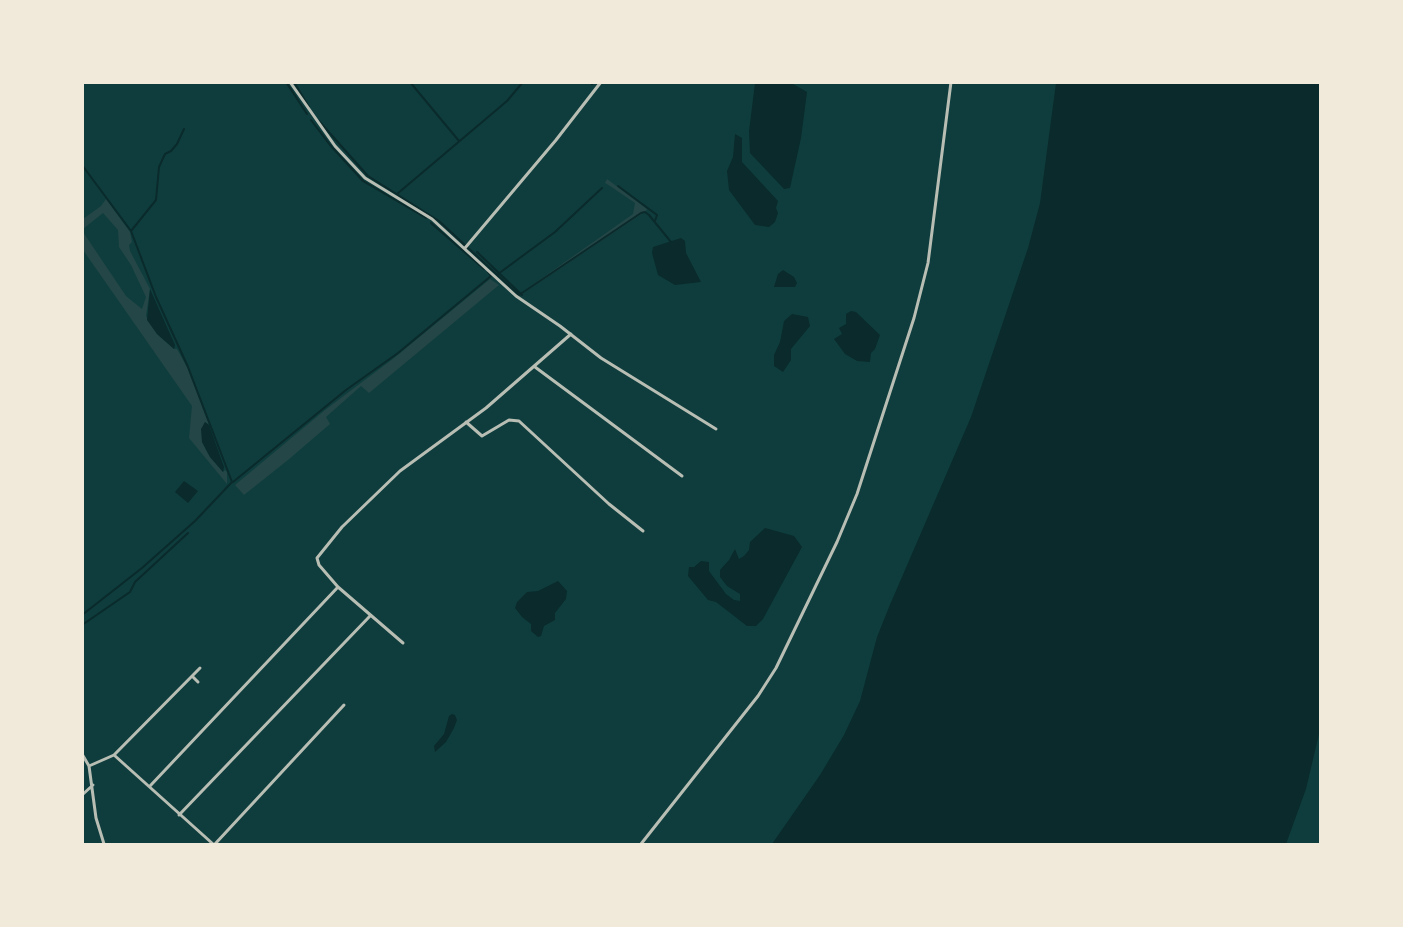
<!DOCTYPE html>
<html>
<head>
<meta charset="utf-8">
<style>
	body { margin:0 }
	#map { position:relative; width:1403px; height:927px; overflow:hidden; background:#0f3d3e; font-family:Helvetica,sans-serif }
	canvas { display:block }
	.frame { position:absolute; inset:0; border:84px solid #f1e9da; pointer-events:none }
</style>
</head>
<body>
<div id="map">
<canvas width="1403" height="927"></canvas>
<div class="frame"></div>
</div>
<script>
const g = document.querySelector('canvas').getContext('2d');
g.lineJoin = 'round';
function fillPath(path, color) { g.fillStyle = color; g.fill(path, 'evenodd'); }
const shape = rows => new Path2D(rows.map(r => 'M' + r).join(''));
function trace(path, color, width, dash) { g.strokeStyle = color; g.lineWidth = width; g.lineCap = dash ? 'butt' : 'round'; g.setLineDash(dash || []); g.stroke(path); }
const green = shape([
	[607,179,647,209,646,211,522,294,521,293,633,214,635,203,607,184,605,183],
	[106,199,130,232,132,242,129,245,130,251,150,289,146,316,157,334,174,349,177,349,187,367,209,425,205,422,202,442,210,457,223,472,225,470,227,472,227,484,189,438,192,406,83,250,83,232,126,296,142,309,146,297,131,265,119,247,118,230,103,213,83,229,83,219,101,206],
	[490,279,499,285,369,393,361,386,326,417,330,424,288,460,244,495,235,485,325,410,394,358]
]);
const water = shape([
	[755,83,793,84,807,92,801,138,790,188,784,189,750,153,749,131],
	[1056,83,1320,83,1320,709,1319,734,1306,789,1286,844,772,844,820,775,844,735,860,701,877,637,889,607,971,417,1028,248,1040,203],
	[735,134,742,138,742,162,778,201,776,208,778,213,775,222,769,227,755,225,729,190,727,171,733,157],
	[681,238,685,241,686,253,701,282,675,285,658,275,652,253,653,247],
	[783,270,794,277,797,283,795,287,774,287,778,274],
	[150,289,175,345,174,349,157,334,147,320],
	[851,311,856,312,880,335,875,349,871,353,870,362,857,361,845,354,834,339,842,334,839,328,846,324,846,314],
	[792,314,808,317,810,326,791,349,791,360,783,372,774,366,774,355,780,342,784,321],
	[205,422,209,425,224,467,223,472,210,457,202,442,201,429],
	[184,481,198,491,188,503,175,492],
	[765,528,794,536,802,547,763,619,756,626,747,626,716,602,708,600,688,576,689,567,694,567,701,561,709,562,709,571,726,594,734,600,740,601,740,594,727,586,720,577,720,570,729,560,735,549,739,559,744,556,749,550,750,542],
	[558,581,567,591,566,599,555,613,555,620,544,626,541,636,538,637,531,631,531,624,522,617,515,608,517,602,527,592,538,591],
	[452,714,455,715,457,720,454,728,446,742,435,752,434,746,444,734,449,716]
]);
const stream = shape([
	[286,82,307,114],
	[294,82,309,107],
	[410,82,459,141],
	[591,82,592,84],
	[311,120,330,145,363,181,426,218],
	[319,121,368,176,439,221,519,295,641,213,645,212,649,215,671,242],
	[82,165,131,231,156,297,188,367,232,482,195,521,142,568,82,615],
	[618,186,657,215,655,221],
	[397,194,507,101,523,82],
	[431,223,484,269],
	[131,231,156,200,159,167,165,154,171,151,177,144,184,129],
	[477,252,522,295],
	[498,274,555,232,602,188],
	[233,482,346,390,398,353,491,276,488,272],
	[82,625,130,592,135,582,188,533]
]);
const minor = shape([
	[290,82,335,146,365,178,432,219,516,296,560,326,601,358,716,429],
	[465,248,556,140,601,82],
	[535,367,682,476],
	[466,422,482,436,509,420,519,421,609,504,643,531],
	[403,643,338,587,319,565,317,558,342,527,400,471,486,408,571,334],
	[192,676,198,682],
	[82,754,89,766,96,818,104,844],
	[114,755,200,668],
	[89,766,114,755,213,844],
	[150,786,338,587],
	[82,795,93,785],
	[179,815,370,616],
	[215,844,344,705],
	[641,844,758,696,776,668,837,542,857,494,914,318,928,263,951,82]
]);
fillPath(green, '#244646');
fillPath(water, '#0a2a2b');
trace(stream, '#0a2a2b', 2);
trace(minor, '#b8beb3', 3);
</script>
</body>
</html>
